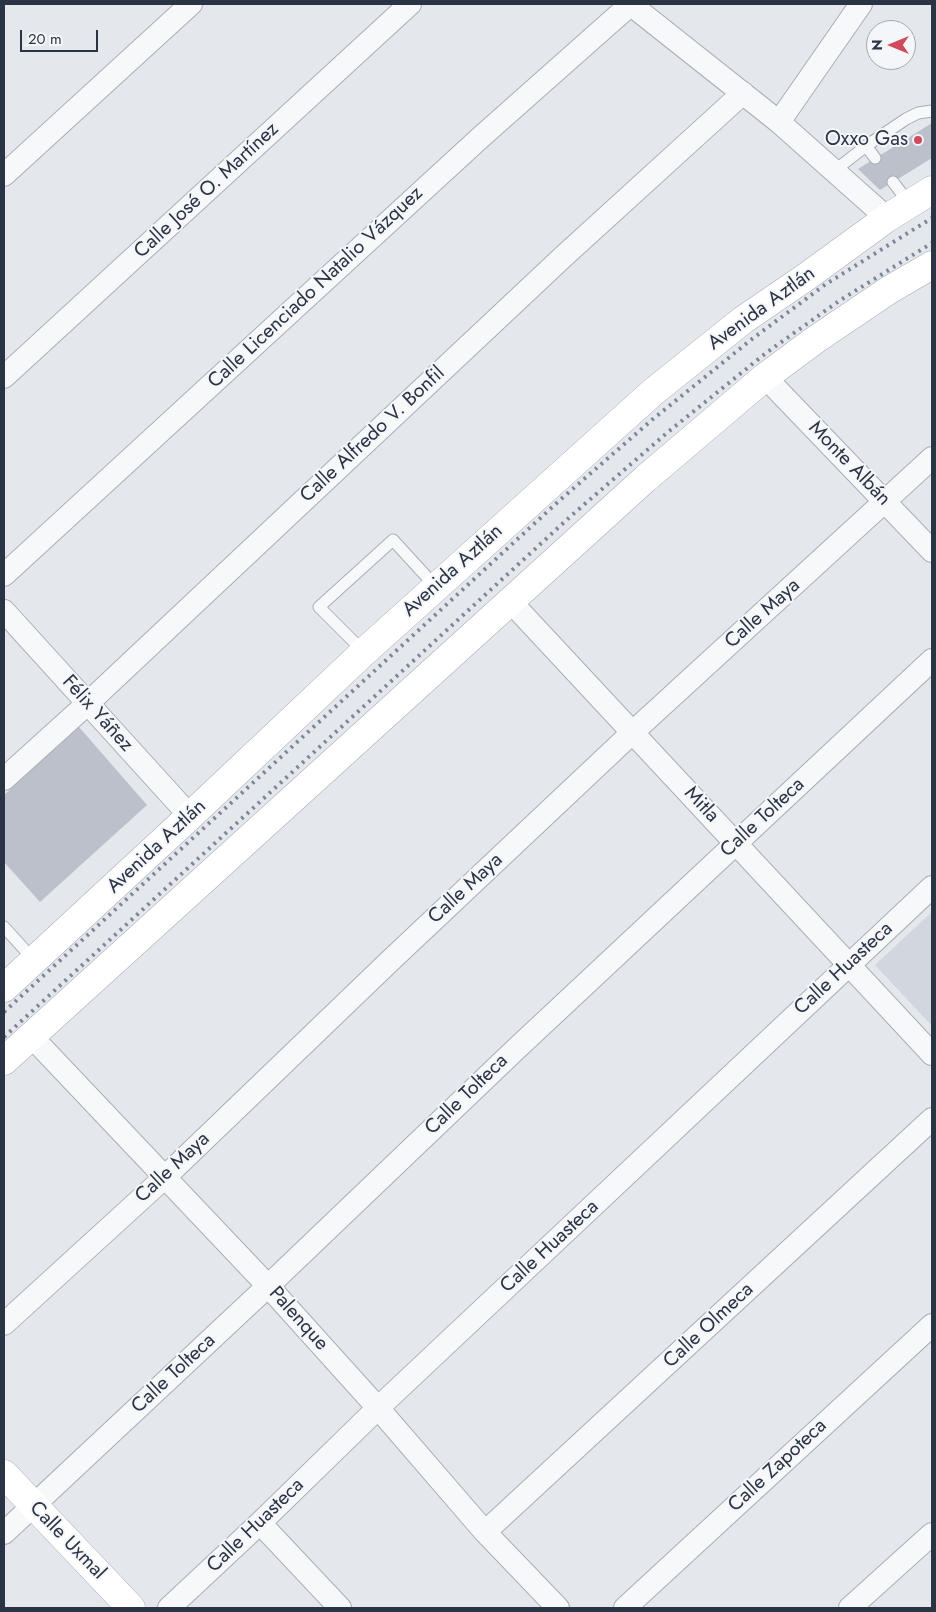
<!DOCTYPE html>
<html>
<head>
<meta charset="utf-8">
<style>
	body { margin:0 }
	#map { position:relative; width:936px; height:1612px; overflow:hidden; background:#e4e7ec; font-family:Jost,sans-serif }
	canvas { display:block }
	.frame { position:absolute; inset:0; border:5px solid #2b3445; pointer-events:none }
	.north { position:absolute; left:866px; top:20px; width:50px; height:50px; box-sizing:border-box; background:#f4f6f9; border:1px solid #a4a8b1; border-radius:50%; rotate:270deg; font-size:14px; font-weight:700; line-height:20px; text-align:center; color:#2b3445 }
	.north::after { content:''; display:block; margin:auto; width:18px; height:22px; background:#d1495b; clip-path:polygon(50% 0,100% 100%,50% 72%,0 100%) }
	.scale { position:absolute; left:20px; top:30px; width:78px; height:22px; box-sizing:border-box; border:2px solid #2b3445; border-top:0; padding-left:6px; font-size:15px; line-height:18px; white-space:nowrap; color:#2b3445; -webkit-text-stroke:4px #f4f6f9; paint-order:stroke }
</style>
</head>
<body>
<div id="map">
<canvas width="936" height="1612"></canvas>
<div class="frame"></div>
<div class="north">N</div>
<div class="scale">20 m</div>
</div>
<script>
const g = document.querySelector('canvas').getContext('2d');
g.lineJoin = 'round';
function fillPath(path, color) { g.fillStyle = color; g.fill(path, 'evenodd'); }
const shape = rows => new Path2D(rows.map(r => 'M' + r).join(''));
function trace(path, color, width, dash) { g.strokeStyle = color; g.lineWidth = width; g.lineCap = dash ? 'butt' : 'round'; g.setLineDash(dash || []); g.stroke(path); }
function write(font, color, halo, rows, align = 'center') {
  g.font = font + ' Jost,sans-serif'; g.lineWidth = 4; g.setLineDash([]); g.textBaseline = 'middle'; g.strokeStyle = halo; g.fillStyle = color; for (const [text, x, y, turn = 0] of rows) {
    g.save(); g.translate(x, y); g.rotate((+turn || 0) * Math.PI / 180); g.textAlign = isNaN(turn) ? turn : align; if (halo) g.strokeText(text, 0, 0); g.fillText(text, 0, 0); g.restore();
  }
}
const built = shape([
	[932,912,932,1026,875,965]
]);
const building = shape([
	[932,123,932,158,880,190,858,169],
	[79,727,147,805,40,902,4,862,4,795]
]);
const lane = shape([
	[866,146,875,158],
	[834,171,866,146,906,119,918,113,932,111],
	[893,182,909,203],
	[364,652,319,607,393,540,436,587],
	[4,927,34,960]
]);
const street = shape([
	[630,4,779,122,887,218],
	[779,122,861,4],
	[4,175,191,4],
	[4,377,410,4],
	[765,377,932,551],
	[4,575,481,137,631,4],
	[510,601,932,1054],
	[4,611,190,816],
	[4,779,87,704,564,256,743,93],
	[31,1036,268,1286,378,1408,485,1532,558,1608],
	[4,1324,164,1178,392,959,633,732,932,458],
	[260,1523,340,1608],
	[485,1532,932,1119],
	[4,1533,268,1286,515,1050,932,660],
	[169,1608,260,1523,378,1408,932,887],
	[625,1608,932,1325],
	[850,1608,932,1534]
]);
const secondary = shape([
	[4,988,190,816,364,652,653,392,743,320,806,277,887,218,932,190],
	[4,1061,645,479,765,377,815,340,889,290,932,265],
	[4,1474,131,1608]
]);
const rail = shape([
	[4,1012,560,500,653,419,752,339,826,284,932,218],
	[4,1037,572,515,668,432,766,353,839,301,932,243]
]);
const markers = [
	[918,140,5,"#d1495b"]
];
const poiNames = [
	["Oxxo Gas",908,140]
];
const streetNames = [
	["Calle José O. Martínez",207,191,-43],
	["Calle Licenciado Natalio Vázquez",316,288,-43],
	["Avenida Aztlán",762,309,-36],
	["Calle Alfredo V. Bonfil",373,435,-43],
	["Monte Albán",849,464,46],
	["Avenida Aztlán",453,571,-42],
	["Calle Maya",763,614,-42],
	["Félix Yáñez",97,714,48],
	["Mitla",701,805,47],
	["Calle Tolteca",763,818,-43],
	["Avenida Aztlán",157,847,-43],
	["Calle Maya",466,889,-43],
	["Calle Huasteca",844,969,-43],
	["Calle Tolteca",467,1095,-44],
	["Calle Maya",173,1168,-43],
	["Calle Huasteca",550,1247,-43],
	["Palenque",298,1319,48],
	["Calle Olmeca",709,1326,-43],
	["Calle Tolteca",174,1374,-43],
	["Calle Zapoteca",778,1466,-43],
	["Calle Huasteca",256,1526,-44],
	["Calle Uxmal",67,1541,46]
];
fillPath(built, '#d2d6de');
fillPath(building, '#bbc0ca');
trace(lane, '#a9aeb7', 13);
trace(street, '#a9aeb7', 24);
trace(secondary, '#a9aeb7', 29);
trace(lane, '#f7f8fa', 11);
trace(street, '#f7f8fa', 22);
trace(secondary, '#fff', 28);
trace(rail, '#7d8696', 4, [2.5, 5]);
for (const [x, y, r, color] of markers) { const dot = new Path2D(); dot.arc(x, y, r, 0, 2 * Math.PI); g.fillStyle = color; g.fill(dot); trace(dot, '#f4f6f9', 2); }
write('20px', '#2b3445', '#f4f6f9', poiNames, 'right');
write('20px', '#2b3445', '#f4f6f9', streetNames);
</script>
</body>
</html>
